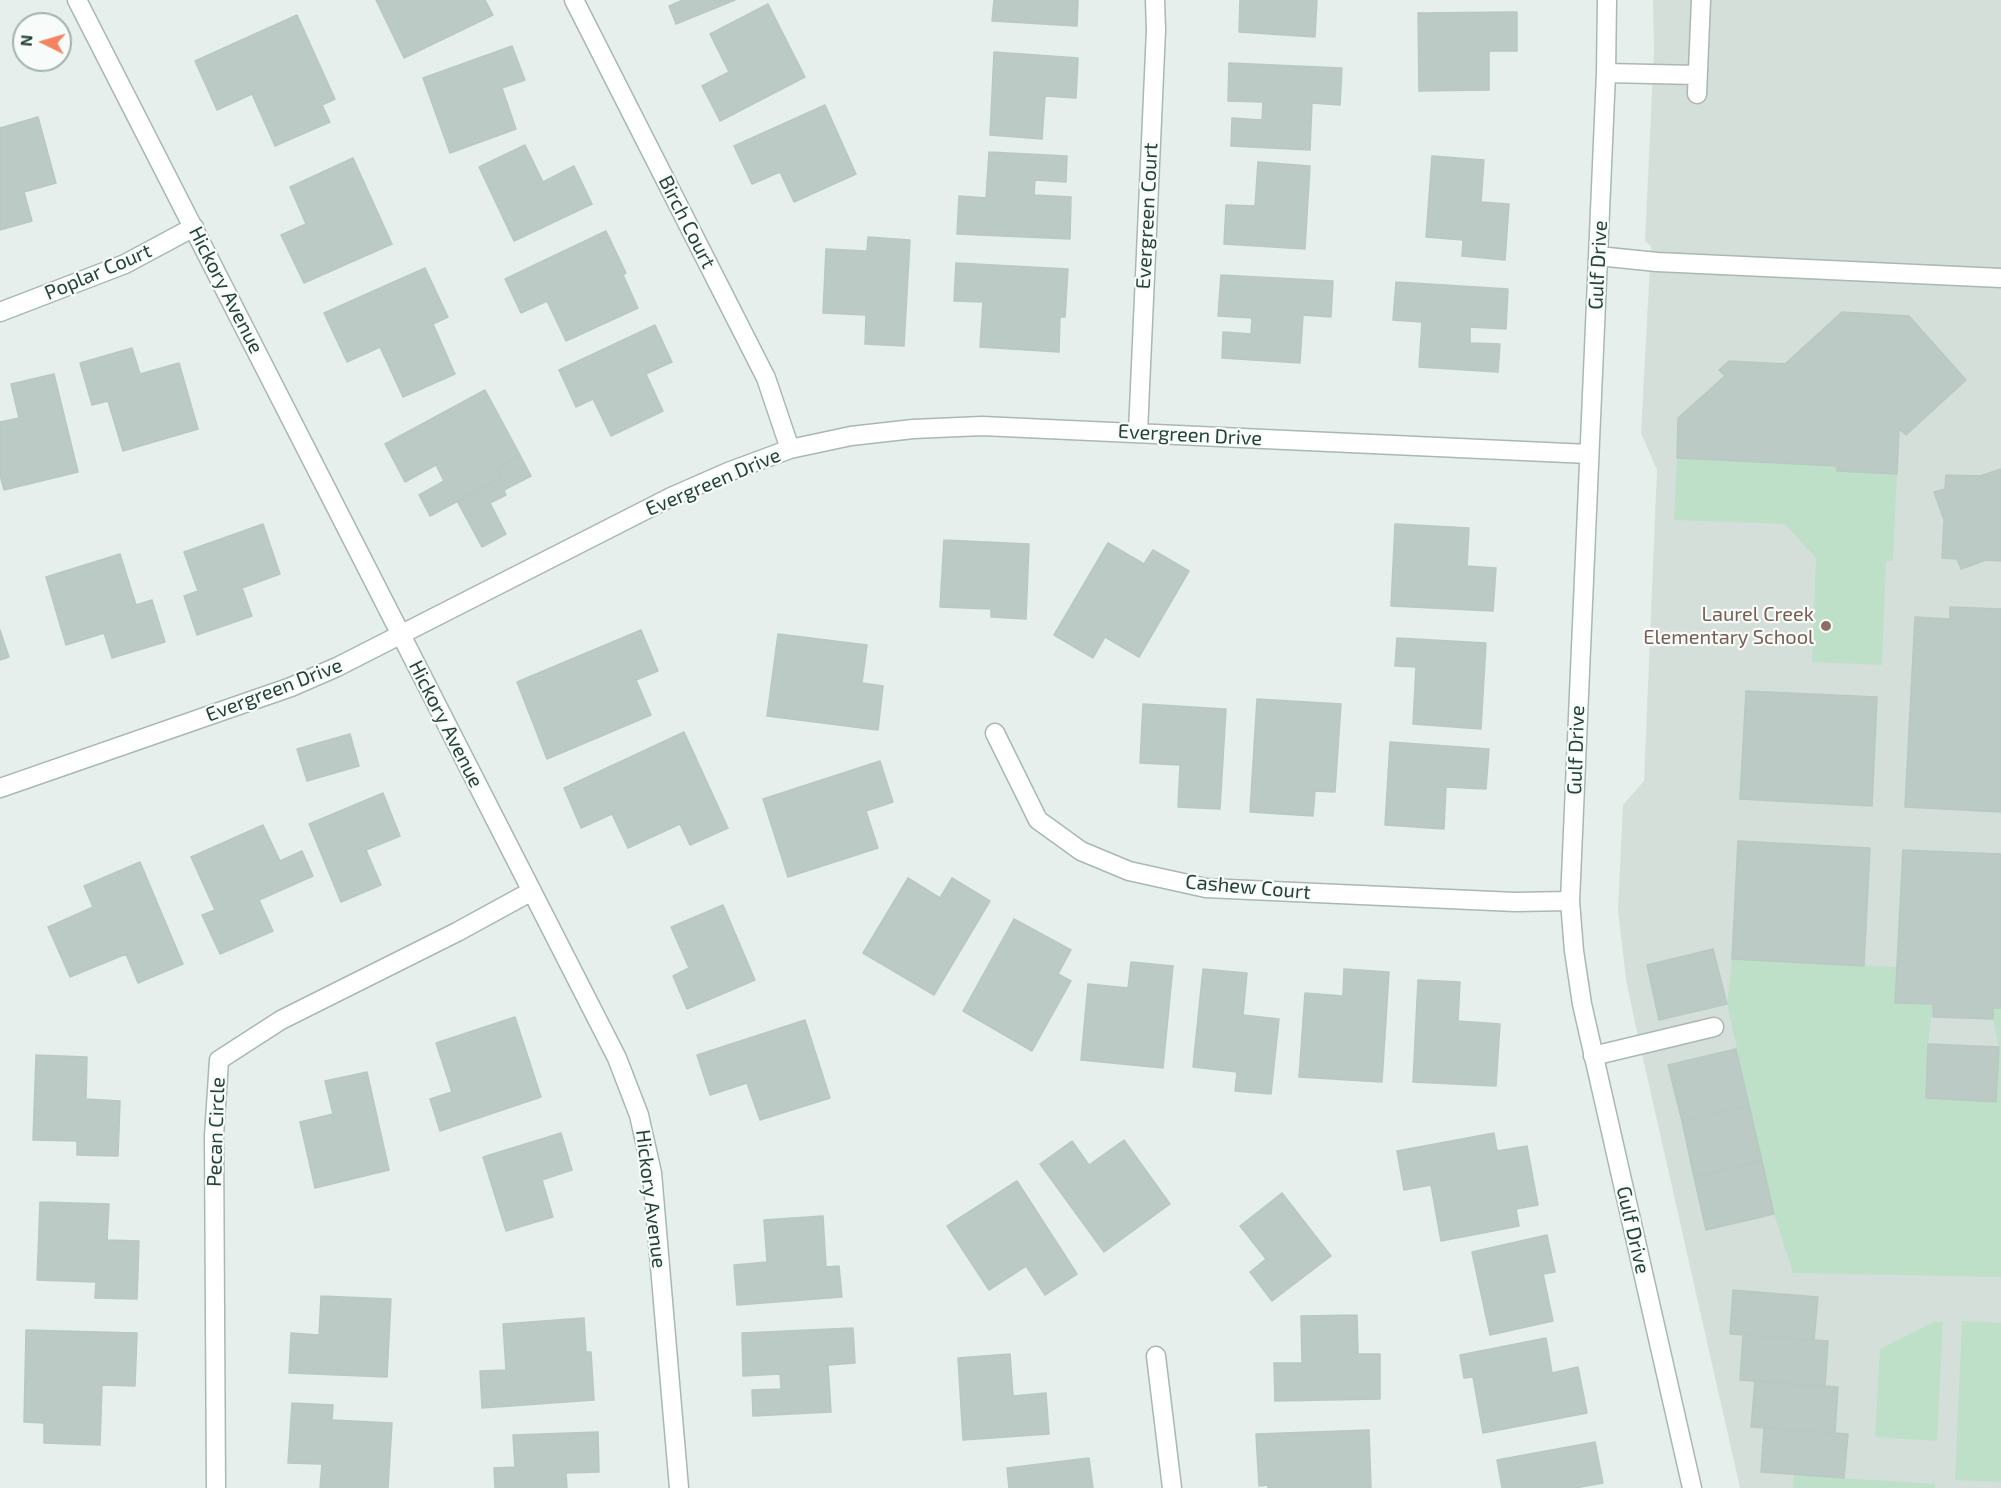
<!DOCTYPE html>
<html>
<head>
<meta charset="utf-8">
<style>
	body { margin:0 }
	#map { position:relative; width:2001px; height:1488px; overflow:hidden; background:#e6efeb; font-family:"Exo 2",sans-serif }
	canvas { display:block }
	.north { position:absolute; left:12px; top:12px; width:60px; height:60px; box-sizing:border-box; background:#f7fbf9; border:2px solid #a3b1ad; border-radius:50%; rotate:275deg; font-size:16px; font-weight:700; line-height:24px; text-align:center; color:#24423a }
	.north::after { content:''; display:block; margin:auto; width:21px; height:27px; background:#f4845f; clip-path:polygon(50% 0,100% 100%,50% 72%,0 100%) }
</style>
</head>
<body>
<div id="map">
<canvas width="2001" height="1488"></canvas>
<div class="north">N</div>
</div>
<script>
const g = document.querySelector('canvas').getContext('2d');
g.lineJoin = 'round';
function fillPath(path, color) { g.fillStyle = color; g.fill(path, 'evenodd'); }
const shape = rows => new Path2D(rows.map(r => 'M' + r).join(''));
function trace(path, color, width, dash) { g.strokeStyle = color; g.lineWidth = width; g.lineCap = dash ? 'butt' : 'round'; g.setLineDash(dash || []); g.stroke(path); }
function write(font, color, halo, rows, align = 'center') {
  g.font = font + ' "Exo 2",sans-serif'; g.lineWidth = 4.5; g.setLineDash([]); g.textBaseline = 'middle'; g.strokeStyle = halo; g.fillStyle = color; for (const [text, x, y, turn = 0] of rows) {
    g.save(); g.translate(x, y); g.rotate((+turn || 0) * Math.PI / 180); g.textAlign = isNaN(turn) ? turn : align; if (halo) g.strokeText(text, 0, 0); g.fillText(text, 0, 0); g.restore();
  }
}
const built = shape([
	[1653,0,2001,0,2001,1488,1740,1488,1635,1023,1626,979,1618,910,1623,805,1644,781,1657,470,1641,433,1651,246,1645,241,1654,50]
]);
const green = shape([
	[1677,458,1837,466,1838,471,1897,474,1893,561,1886,561,1882,665,1812,662,1816,558,1785,524,1674,520],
	[1732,959,1897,967,1895,1002,1933,1004,1928,1044,1926,1098,1996,1101,1999,1047,1993,1019,1993,1008,2001,1008,2001,1277,1793,1273,1774,1214,1727,1004],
	[1962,1321,2001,1323,2001,1482,1955,1480],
	[1934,1322,1943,1322,1937,1441,1875,1437,1880,1349],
	[1794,1475,1935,1484,1935,1488,1793,1488]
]);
const building = shape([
	[376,0,485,0,493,15,404,58,376,0],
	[683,0,735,0,676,24,669,6,683,0],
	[994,0,1078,0,1077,26,992,21,994,0],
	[1240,0,1317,0,1315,37,1239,32,1240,0],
	[768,4,805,77,720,121,702,86,729,72,710,34,768,4],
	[1517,12,1517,51,1489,51,1489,90,1419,91,1418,13,1517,12],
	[297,15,335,99,322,105,330,122,275,146,252,94,217,110,195,61,297,15],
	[512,46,525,80,502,88,516,129,450,153,423,78,512,46],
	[994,52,1078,58,1076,98,1045,96,1042,139,990,135,994,52],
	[1229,63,1342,68,1340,105,1312,103,1310,150,1231,146,1232,118,1262,120,1263,102,1228,101,1229,63],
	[825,105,856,174,794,202,780,172,752,184,734,146,825,105],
	[38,117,56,183,24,192,32,221,0,230,0,128,38,117],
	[525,145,543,182,574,166,592,204,514,241,479,167,525,145],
	[989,152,1067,156,1066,182,1035,180,1034,195,1071,197,1070,239,957,234,959,196,986,198,989,152],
	[1432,156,1484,160,1481,202,1509,204,1505,260,1462,256,1463,240,1426,237,1432,156],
	[353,158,392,244,304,283,281,235,306,224,290,187,353,158],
	[1258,162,1310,166,1305,249,1224,244,1226,205,1255,206,1258,162],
	[606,231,626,273,623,275,638,308,566,341,547,301,521,313,505,279,606,231],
	[868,237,910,240,904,346,865,344,866,315,823,313,826,249,867,251,868,237],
	[956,263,1068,269,1065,317,1060,317,1059,352,980,347,983,302,954,301,956,263],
	[425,268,448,317,433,324,455,374,403,397,380,347,347,362,324,313,425,268],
	[1221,275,1333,281,1331,317,1303,315,1300,363,1222,358,1223,332,1251,334,1252,318,1218,316,1221,275],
	[1396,282,1508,289,1506,329,1470,327,1470,343,1500,344,1498,372,1419,367,1422,322,1393,320,1396,282],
	[1842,312,1909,316,1966,380,1906,435,1899,429,1897,474,1837,471,1837,466,1677,458,1678,418,1725,376,1719,370,1729,361,1785,364,1842,312],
	[655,325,672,362,646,374,663,411,611,436,593,399,576,407,559,370,655,325],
	[132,348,140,374,179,363,198,429,123,451,108,401,92,405,80,363,132,348],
	[54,374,78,472,4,490,0,475,0,422,19,418,11,384,54,374],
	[485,390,520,455,496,469,501,478,430,516,419,495,444,481,436,465,405,482,385,444,485,390],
	[520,455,531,476,504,490,506,495,490,503,506,534,482,547,457,501,501,478,496,469,520,455],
	[2001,469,2001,561,1986,560,1961,569,1957,559,1942,558,1944,520,1934,492,1945,489,1946,475,1980,476,2001,469],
	[263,524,280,574,242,588,252,616,197,635,184,596,198,591,184,552,263,524],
	[1395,524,1469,528,1467,566,1496,568,1493,611,1391,606,1395,524],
	[944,540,1029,544,1026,619,991,617,991,609,940,607,944,540],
	[1108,543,1144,564,1153,550,1189,571,1139,657,1105,637,1093,658,1054,635,1108,543],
	[120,554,136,605,152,600,165,642,112,658,104,633,66,645,46,577,120,554],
	[1950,607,2001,609,2001,812,1905,807,1915,617,1950,619,1950,607],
	[0,630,9,657,0,660,0,630],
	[641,630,658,671,636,680,651,715,547,759,517,682,641,630],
	[778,634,867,645,862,683,883,686,878,730,767,716,778,634],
	[1397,638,1486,643,1481,729,1413,724,1416,667,1395,666,1397,638],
	[1746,691,1877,697,1872,806,1740,799,1746,691],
	[1257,699,1341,704,1335,792,1315,791,1313,816,1250,812,1257,699],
	[1143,704,1226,709,1220,809,1178,807,1180,765,1140,763,1143,704],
	[684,732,728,828,690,845,680,824,628,848,612,814,581,828,564,788,684,732],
	[350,734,359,766,307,781,297,749,350,734],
	[1390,742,1489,749,1486,789,1446,787,1444,829,1385,825,1390,742],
	[880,761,893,802,866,811,878,848,788,877,763,799,880,761],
	[383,793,400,836,366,850,381,885,341,902,309,824,383,793],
	[263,825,280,861,302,851,313,876,259,900,273,931,220,954,202,915,215,910,191,857,263,825],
	[1738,841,1870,848,1864,966,1732,959,1738,841],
	[1903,850,2001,854,2001,1008,1993,1008,1993,1019,1933,1017,1933,1004,1895,1003,1903,850],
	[140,862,183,964,138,983,126,954,70,977,48,927,93,907,84,886,140,862],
	[908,878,940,898,952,878,990,901,934,995,863,953,908,878],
	[723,905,755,980,687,1009,673,976,689,968,671,927,723,905],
	[1014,919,1071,950,1058,974,1071,981,1032,1051,963,1011,1014,919],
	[1713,949,1727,1004,1659,1020,1647,965,1713,949],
	[1131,962,1173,966,1163,1068,1081,1060,1088,984,1128,988,1131,962],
	[1203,969,1247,973,1243,1015,1279,1019,1271,1094,1235,1091,1237,1072,1193,1067,1203,969],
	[1344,969,1389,972,1382,1082,1299,1077,1305,993,1343,996,1344,969],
	[1418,980,1460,982,1458,1021,1500,1024,1496,1086,1413,1082,1418,980],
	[515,1017,541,1097,440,1131,430,1099,452,1092,436,1043,515,1017],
	[805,1020,830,1098,760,1120,747,1083,710,1095,697,1055,805,1020],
	[1928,1044,1999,1047,1996,1102,1926,1098,1928,1044],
	[1736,1049,1749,1105,1682,1121,1668,1065,1736,1049],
	[36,1055,87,1057,86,1099,120,1101,118,1156,77,1155,77,1141,33,1140,36,1055],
	[367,1072,389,1170,315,1188,300,1122,333,1114,325,1081,367,1072],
	[1749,1105,1762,1161,1694,1177,1682,1121,1749,1105],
	[561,1133,572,1170,542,1180,553,1217,506,1231,483,1157,561,1133],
	[1494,1133,1497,1151,1527,1146,1538,1205,1516,1209,1519,1226,1441,1241,1431,1185,1404,1190,1397,1151,1494,1133],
	[1124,1140,1170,1204,1104,1252,1040,1164,1072,1141,1089,1165,1124,1140],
	[1762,1161,1774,1214,1706,1230,1694,1177,1762,1161],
	[1017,1181,1077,1274,1045,1295,1026,1266,989,1290,947,1226,1017,1181],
	[1282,1193,1331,1256,1272,1301,1250,1272,1266,1259,1240,1226,1282,1193],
	[40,1202,109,1204,107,1240,139,1241,137,1299,95,1298,96,1282,37,1280,40,1202],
	[823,1216,826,1267,839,1266,842,1297,737,1305,734,1265,767,1262,764,1220,823,1216],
	[1547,1235,1555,1272,1543,1274,1553,1321,1490,1335,1472,1252,1547,1235],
	[1733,1290,1818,1297,1814,1340,1730,1334,1733,1290],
	[321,1296,391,1299,387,1377,289,1373,291,1333,319,1335,321,1296],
	[1357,1315,1358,1354,1380,1354,1380,1399,1275,1401,1274,1363,1302,1363,1301,1316,1357,1315],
	[584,1318,586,1352,591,1352,594,1400,482,1408,480,1371,506,1370,503,1324,584,1318],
	[853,1328,855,1363,828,1365,831,1412,753,1416,752,1390,781,1389,780,1374,743,1376,742,1333,853,1328],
	[26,1330,137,1333,135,1386,102,1385,100,1445,44,1443,44,1423,24,1422,26,1330],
	[1743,1335,1828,1341,1825,1387,1740,1380,1743,1335],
	[1546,1338,1552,1373,1578,1367,1587,1413,1483,1433,1473,1377,1464,1378,1460,1355,1546,1338],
	[1010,1354,1013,1396,1046,1393,1049,1434,963,1440,958,1358,1010,1354],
	[1755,1381,1838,1387,1835,1433,1751,1427,1755,1381],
	[292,1403,333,1405,332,1420,392,1423,388,1488,320,1488,322,1464,288,1463,292,1403],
	[1764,1428,1848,1434,1844,1478,1761,1472,1764,1428],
	[1369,1430,1371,1488,1268,1488,1268,1485,1259,1486,1256,1434,1369,1430],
	[598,1432,599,1472,566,1473,567,1488,495,1488,494,1468,515,1467,513,1435,598,1432],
	[1595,1442,1603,1483,1575,1488,1502,1488,1497,1460,1595,1442],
	[1089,1458,1093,1488,1009,1488,1007,1468,1089,1458]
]);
const minor = shape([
	[77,0,617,1058,639,1115,652,1173,679,1488],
	[574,0,766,378,790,449],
	[1607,0,1606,73,1570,901,1574,951,1582,1004,1692,1488],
	[1606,73,1697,75],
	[1697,94,1701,0],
	[1598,256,1657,262,2001,278],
	[0,312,125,264,194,227],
	[1138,432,1156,30,1155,0],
	[995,733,1038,820,1081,851,1129,871,1206,888,1515,902,1570,901],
	[0,788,291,687,337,667,671,497,728,472,790,449,851,436,913,429,982,426,1589,454],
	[1593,1056,1714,1027],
	[1156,1356,1172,1488],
	[216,1488,214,1136,219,1060,281,1020,457,932,532,891]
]);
const markers = [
	[1826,626,6,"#8d6e63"]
];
const streetNames = [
	["Evergreen Court",1147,216,-87],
	["Birch Court",687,222,63],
	["Gulf Drive",1598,265,-87],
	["Poplar Court",98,272,-23],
	["Hickory Avenue",226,290,63],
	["Evergreen Drive",1190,435,3],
	["Evergreen Drive",713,482,-23],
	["Evergreen Drive",274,690,-21],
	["Hickory Avenue",446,724,63],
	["Gulf Drive",1576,750,-88],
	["Cashew Court",1248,887,5],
	["Pecan Circle",216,1132,-88],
	["Hickory Avenue",651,1199,83],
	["Gulf Drive",1633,1230,77]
];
const educationNames = [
	["Laurel Creek",1814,614],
	["Elementary School",1814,637]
];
fillPath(built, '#d4dfda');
fillPath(green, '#bfe0c8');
fillPath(building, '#bbcac4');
trace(building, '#b8c9c2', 1.5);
trace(minor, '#a8b8b2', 21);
trace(minor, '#fff', 18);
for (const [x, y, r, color] of markers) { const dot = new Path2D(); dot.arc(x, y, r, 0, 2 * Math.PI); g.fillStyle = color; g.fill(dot); trace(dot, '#f7fbf9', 2); }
write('20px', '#24423a', '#f7fbf9', streetNames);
write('20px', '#785e54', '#f7fbf9', educationNames, 'right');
</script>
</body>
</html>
